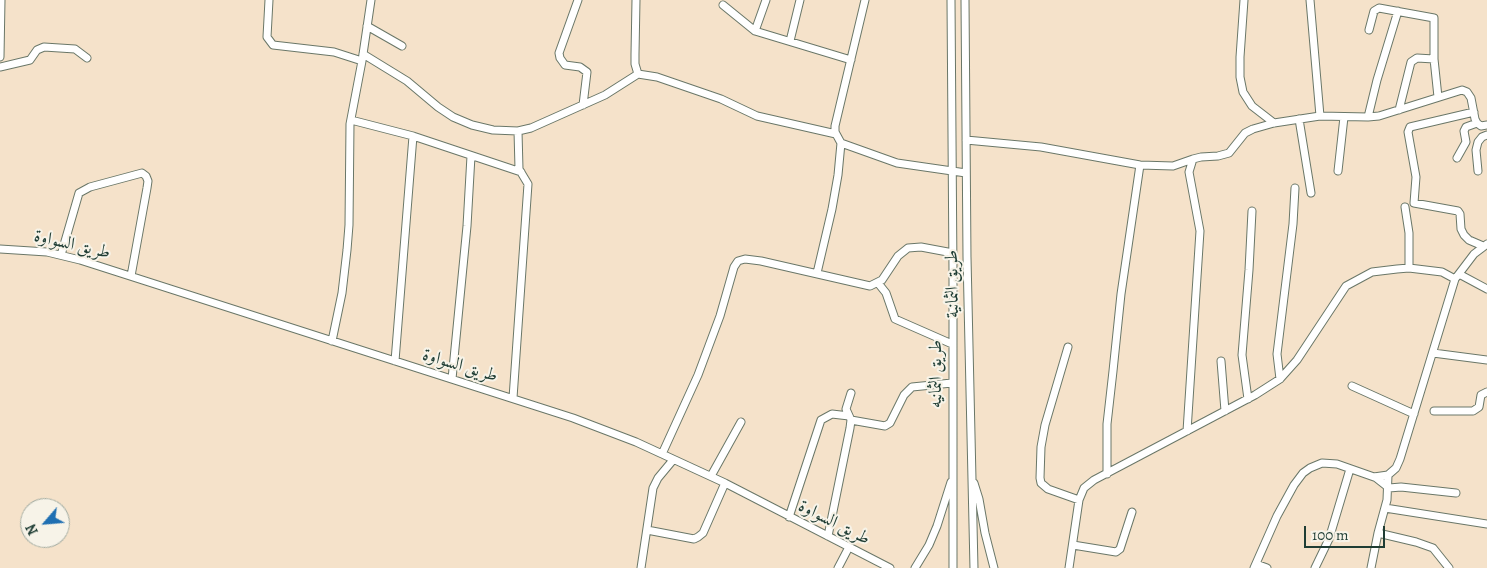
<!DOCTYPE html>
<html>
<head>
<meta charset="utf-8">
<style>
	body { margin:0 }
	#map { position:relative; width:1487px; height:568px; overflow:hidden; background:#f5e2ca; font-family:Alegreya,serif }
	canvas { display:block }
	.north { position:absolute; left:20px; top:498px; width:50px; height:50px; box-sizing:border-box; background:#f7f3e8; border:1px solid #a1aaa0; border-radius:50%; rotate:243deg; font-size:14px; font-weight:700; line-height:20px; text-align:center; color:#1f3d34 }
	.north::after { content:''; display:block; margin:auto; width:18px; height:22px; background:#1f6fb2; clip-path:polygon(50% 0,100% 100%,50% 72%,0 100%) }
	.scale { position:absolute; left:1304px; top:526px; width:81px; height:22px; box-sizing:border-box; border:2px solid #1f3d34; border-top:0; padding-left:6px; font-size:15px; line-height:18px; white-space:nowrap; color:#1f3d34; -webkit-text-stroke:4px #f7f3e8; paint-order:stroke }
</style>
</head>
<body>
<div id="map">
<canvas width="1487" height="568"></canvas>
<div class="north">N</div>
<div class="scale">100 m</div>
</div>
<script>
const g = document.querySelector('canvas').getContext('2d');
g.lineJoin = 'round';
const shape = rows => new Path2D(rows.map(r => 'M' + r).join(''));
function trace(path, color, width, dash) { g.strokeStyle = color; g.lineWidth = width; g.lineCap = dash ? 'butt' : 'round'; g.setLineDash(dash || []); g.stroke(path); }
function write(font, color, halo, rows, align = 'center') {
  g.font = font + ' Alegreya,Amiri,serif'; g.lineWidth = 4; g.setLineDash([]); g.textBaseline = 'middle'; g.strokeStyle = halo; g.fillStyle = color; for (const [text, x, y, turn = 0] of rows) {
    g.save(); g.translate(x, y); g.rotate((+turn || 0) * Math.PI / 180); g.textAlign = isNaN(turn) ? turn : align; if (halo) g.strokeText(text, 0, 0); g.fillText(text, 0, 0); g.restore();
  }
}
const minor = shape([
	[269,0,267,37,273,45,334,52,362,61],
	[578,0,559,53,560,58,565,65,580,67,587,72,583,105],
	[636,0,635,54,635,64,638,74],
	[951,0,953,271,953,568],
	[965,0,967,257,974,568],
	[1244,0,1240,57,1240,77,1243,92,1252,106,1274,123],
	[1310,0,1320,116],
	[723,5,755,31,851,60],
	[367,26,402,46],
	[1369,30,1374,11,1379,8,1434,18,1434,59,1438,97],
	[755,31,766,0],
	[790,41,800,0],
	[363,54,407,81,438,107,453,117,472,125,493,130,518,131,531,128,605,95,638,74,657,77,721,99,757,116,836,134],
	[0,57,1,0],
	[0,67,30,60,37,50,44,47,75,49,87,58],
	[1399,110,1411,62,1417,58,1434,59],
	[1474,112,1410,127,1408,132,1416,177,1414,203,1458,211,1460,214,1461,229,1464,235,1469,240,1483,246],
	[1368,117,1377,80,1398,11],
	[1299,119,1311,193],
	[351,120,413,136,521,172],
	[966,140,1041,147,1140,165,1173,166,1193,159],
	[841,143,897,163,966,173],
	[1457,158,1466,142,1464,131,1466,127,1477,123],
	[1338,171,1344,117],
	[1478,171,1476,150,1478,142,1482,137,1487,135],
	[1405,207,1409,233,1409,268],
	[0,249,47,252,80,260,573,418,636,442,725,483,890,568],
	[61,255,79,193,90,187,142,173,146,176,148,181,147,188,131,276],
	[817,273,832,209,838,175,841,143,835,132,835,126,865,0],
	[1459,274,1487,289],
	[878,283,886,293,895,319,952,344],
	[332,341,342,293,347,250,349,225,350,124,362,61,371,0],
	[1068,347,1045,425,1041,447,1040,478,1041,483,1048,489,1079,500],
	[1433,353,1487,360],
	[395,361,413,136],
	[1221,361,1225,411],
	[452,379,467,226,471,156],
	[1280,379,1277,354,1293,224,1295,188],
	[1352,386,1414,414],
	[513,398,528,184,519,169,518,131],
	[1248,399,1242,355,1249,270,1252,211],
	[1434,411,1473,411,1479,407,1481,395,1487,392],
	[851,420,885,426,890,423,904,395,912,387,952,383],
	[1187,431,1200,231,1189,172,1193,159,1201,157,1218,156,1229,153,1245,133,1253,129,1274,123,1320,116,1368,117,1379,116,1462,90,1467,92,1471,98,1475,119,1477,123,1481,126,1487,125],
	[662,454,698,375,720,316,734,267,738,261,745,259,761,261,870,286,882,280,898,256,908,248,921,247,953,253],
	[1107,474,1107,424,1113,371,1121,294,1140,165],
	[711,476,741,422],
	[1375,477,1389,488,1401,487,1456,493],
	[974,483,979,499,985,533,994,568],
	[1385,508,1487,524],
	[789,517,821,420,832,414,849,416],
	[647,530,694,539,698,537,703,533,725,483],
	[1378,533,1416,542,1433,548,1449,568],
	[828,536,850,428,851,420,846,409,851,393],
	[1073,545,1116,552,1120,549,1132,512],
	[1256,564,1267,568],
	[641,568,653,488,658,478,673,460],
	[838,568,849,547],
	[915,568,929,545,937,526,951,482],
	[1069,568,1079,500,1084,488,1094,480,1255,395,1280,379,1297,360,1346,286,1372,272,1397,269,1409,268,1442,272,1455,279],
	[1254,568,1277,516,1294,485,1303,473,1310,468,1322,463,1337,464,1374,477,1388,475,1396,468,1400,459,1455,279,1474,254,1487,244],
	[1315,568,1329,539,1350,469],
	[1371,568,1378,533,1387,500,1388,475]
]);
const streetNames = [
	["طريق السواوة",72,245,13],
	["طريق الثمانية",953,284,-91],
	["طريق السواوة",460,366,17],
	["طريق الثمانيه",937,374,-90],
	["طريق السواوة",834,523,27]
];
trace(minor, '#6a7768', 9);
trace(minor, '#fff', 7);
write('18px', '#1f3d34', '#f7f3e8', streetNames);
</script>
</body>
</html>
